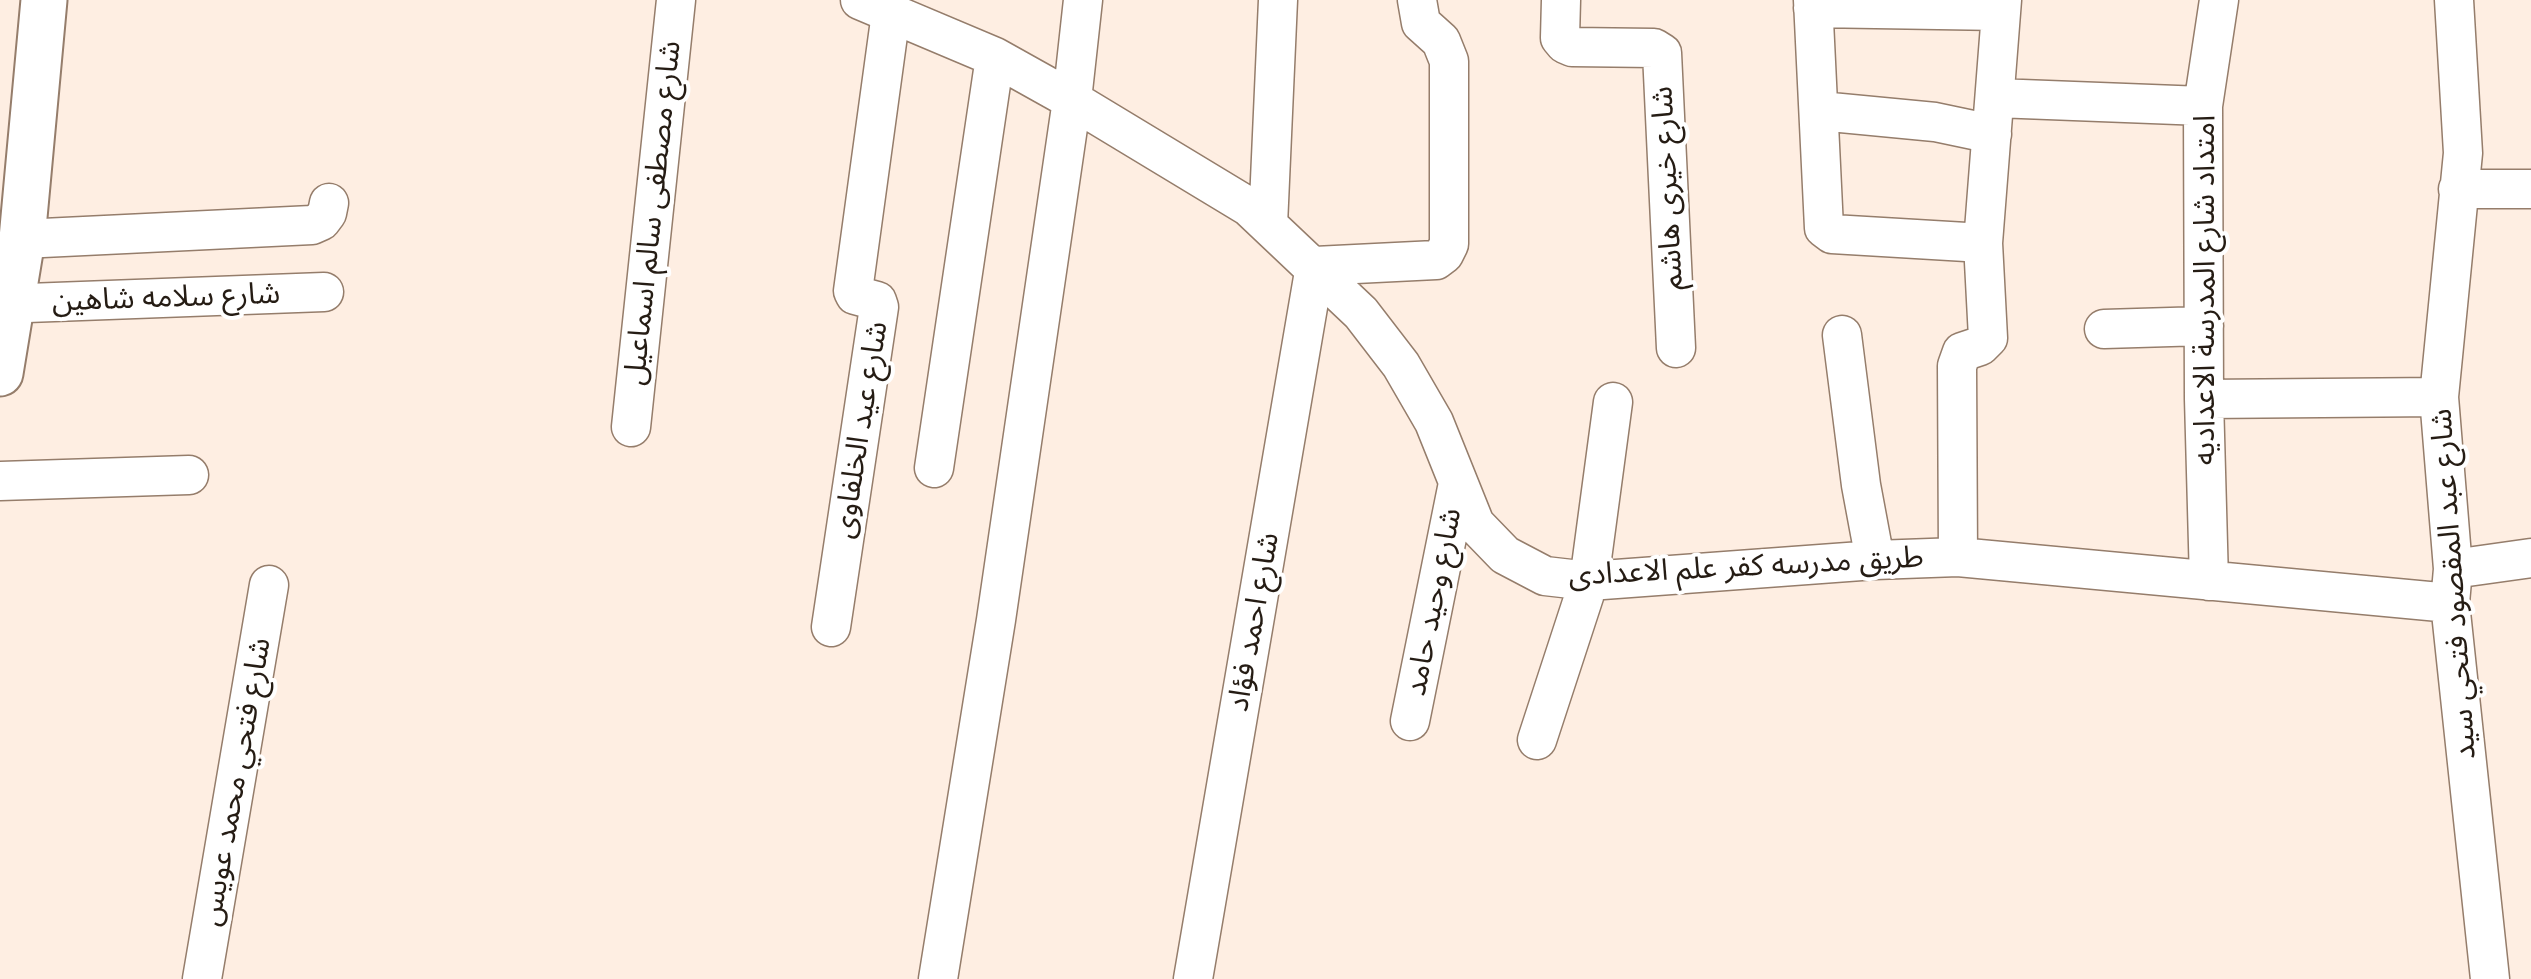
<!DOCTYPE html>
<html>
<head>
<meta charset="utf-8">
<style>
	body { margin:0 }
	canvas { display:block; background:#feeee2 }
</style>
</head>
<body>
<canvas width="2531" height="979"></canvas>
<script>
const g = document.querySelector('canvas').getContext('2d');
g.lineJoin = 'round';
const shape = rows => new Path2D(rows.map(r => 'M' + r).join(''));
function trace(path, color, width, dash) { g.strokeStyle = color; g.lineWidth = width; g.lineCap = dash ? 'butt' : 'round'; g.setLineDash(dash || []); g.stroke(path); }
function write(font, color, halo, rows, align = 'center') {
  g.font = font + ' "Noto Sans","Noto Sans Arabic",sans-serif'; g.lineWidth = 8; g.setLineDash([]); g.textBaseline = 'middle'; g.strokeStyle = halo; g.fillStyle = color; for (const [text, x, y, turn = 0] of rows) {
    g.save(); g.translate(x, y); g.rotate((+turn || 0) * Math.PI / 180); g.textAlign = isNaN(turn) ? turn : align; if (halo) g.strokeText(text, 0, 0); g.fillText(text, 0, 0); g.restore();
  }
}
const minor = shape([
	[860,0,995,57,1072,100,1249,207,1361,313,1401,365,1434,422,1475,524,1505,555,1545,576,1589,581,1875,560,1958,557,2450,603],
	[1561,0,1560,38,1565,44,1572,47,1654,48,1662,53,1676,348],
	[1813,0,1824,228,1832,234,1983,243],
	[2454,0,2463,153,2439,397,2453,569,2450,603,2490,979],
	[1813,8,2001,11],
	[1996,98,2203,106],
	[1820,111,1935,122,1992,134],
	[2458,189,2531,189],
	[1268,225,1278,0],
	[22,239,312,225,321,221,327,213,329,203],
	[0,304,324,292],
	[2104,329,2204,326],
	[1842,335,1861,485,1875,560],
	[2204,399,2439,397],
	[631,427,676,0],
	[934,468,995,57],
	[0,481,189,475],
	[1958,557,1957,366,1962,352,1980,346,1988,338,1983,243,2002,0],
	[2453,569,2531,558],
	[2209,581,2204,399,2203,106,2219,0],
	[831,627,879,307,877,301,855,295,853,291,891,13],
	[1410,721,1458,483],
	[1537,740,1589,581,1613,402],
	[202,979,269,585],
	[938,979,996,620,1072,100,1083,0],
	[1193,979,1315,266,1436,260,1444,254,1449,244,1449,61,1441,41,1421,23,1417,0]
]);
const tertiary = shape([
	[0,373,22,239,44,0]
]);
const streetNames = [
	["شارع خيرى هاشم",1668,188,-93],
	["شارع مصطفى سالم اسماعيل",653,213,-84],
	["امتداد شارع المدرسة الاعداديه",2205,290,-90],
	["شارع سلامه شاهين",166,298,-2],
	["شارع عيد الخلفاوى",861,430,-81],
	["طريق مدرسه كفر علم الاعدادى",1746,567,-3],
	["شارع عبد المقصود فتحي سيد",2454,584,-94],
	["شارع وحيد حامد",1434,602,-79],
	["شارع احمد فؤاد",1254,622,-80],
	["شارع فتحي محمد عويس",236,782,-80]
];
trace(minor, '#957d6b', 41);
trace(tertiary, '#957d6b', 49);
trace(minor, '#fff', 38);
trace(tertiary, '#fff', 45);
write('30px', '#251c14', '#fff', streetNames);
</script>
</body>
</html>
